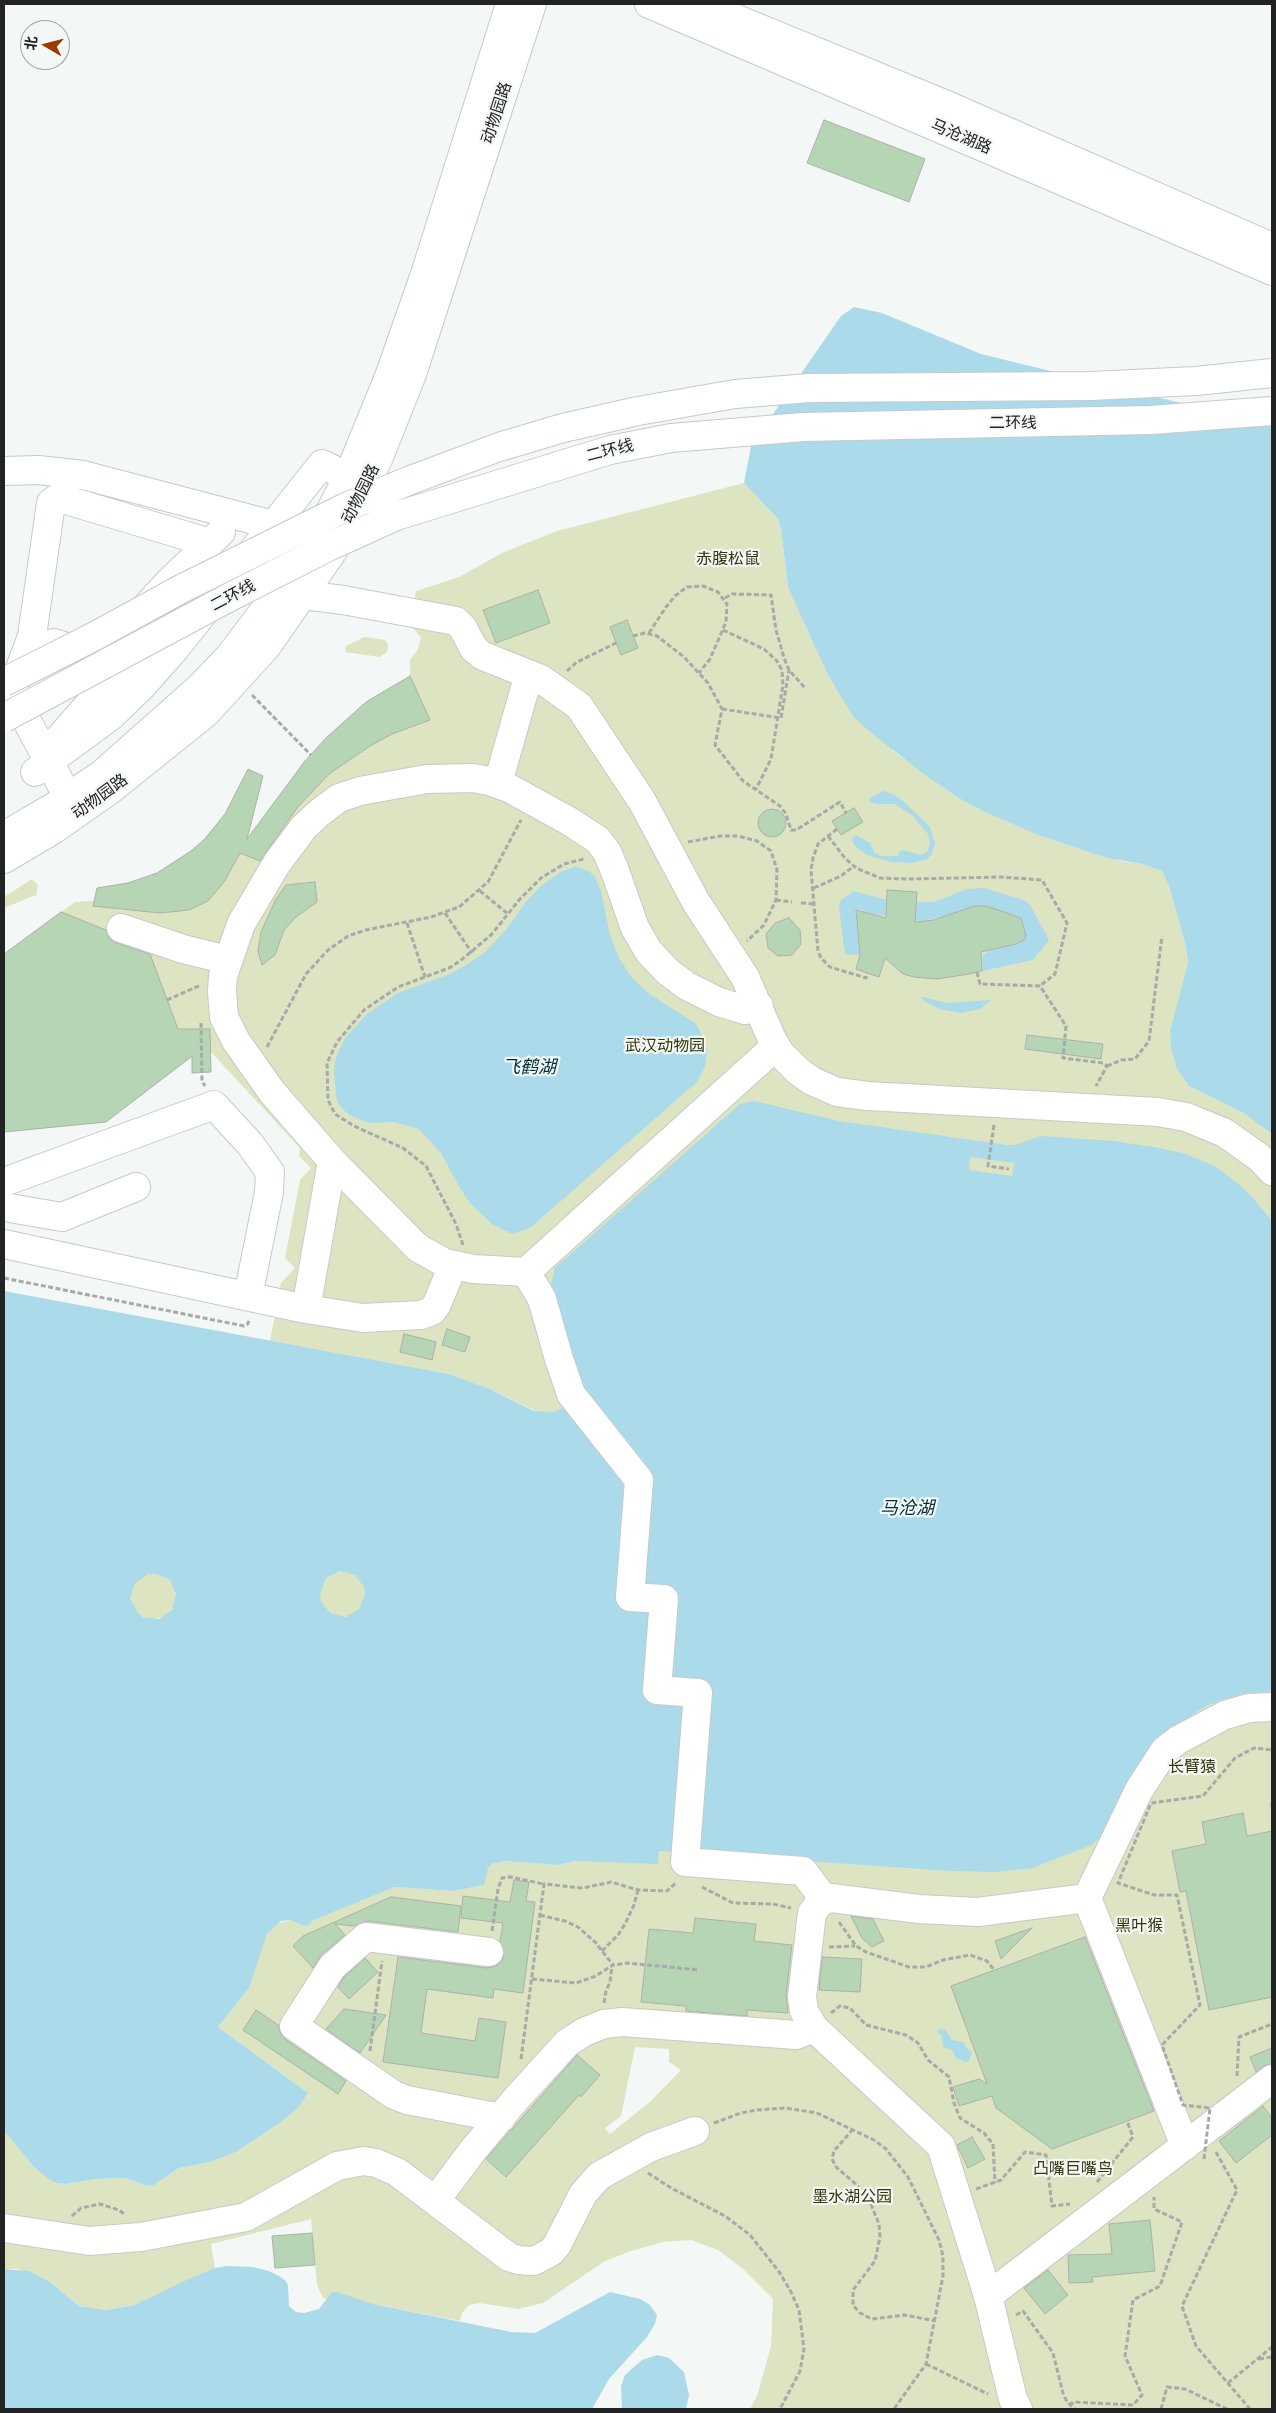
<!DOCTYPE html>
<html>
<head>
<meta charset="utf-8">
<style>
	body { margin:0 }
	#map { position:relative; width:1276px; height:2413px; overflow:hidden; background:#f3f7f5; font-family:"IBM Plex Sans","Noto Sans SC",sans-serif }
	canvas { display:block }
	.frame { position:absolute; inset:0; border:5px solid #222423; pointer-events:none }
	.north { position:absolute; left:20px; top:20px; width:50px; height:50px; box-sizing:border-box; background:#f3f7f5; border:1px solid #9fa3a1; border-radius:50%; rotate:278deg; font-size:14px; font-weight:700; line-height:20px; text-align:center; color:#222423 }
	.north::after { content:''; display:block; margin:auto; width:18px; height:22px; background:#9c3801; clip-path:polygon(50% 0,100% 100%,50% 72%,0 100%) }
</style>
</head>
<body>
<div id="map">
<canvas width="1276" height="2413"></canvas>
<div class="frame"></div>
<div class="north">北</div>
</div>
<script>
const g = document.querySelector('canvas').getContext('2d');
g.lineJoin = 'round';
function fillPath(path, color) { g.fillStyle = color; g.fill(path, 'evenodd'); }
const shape = rows => new Path2D(rows.map(r => 'M' + r).join(''));
function trace(path, color, width, dash) { g.strokeStyle = color; g.lineWidth = width; g.lineCap = dash ? 'butt' : 'round'; g.setLineDash(dash || []); g.stroke(path); }
function write(font, color, halo, rows, align = 'center') {
  g.font = font + ' "IBM Plex Sans","Noto Sans SC",sans-serif'; g.lineWidth = 4.5; g.setLineDash([]); g.textBaseline = 'middle'; g.strokeStyle = halo; g.fillStyle = color; for (const [text, x, y, turn = 0] of rows) {
    g.save(); g.translate(x, y); g.rotate((+turn || 0) * Math.PI / 180); g.textAlign = isNaN(turn) ? turn : align; if (halo) g.strokeText(text, 0, 0); g.fillText(text, 0, 0); g.restore();
  }
}
const green = shape([
	[744,483,778,519,781,529,788,587,893,751,957,797,1121,861,1151,865,1162,871,1169,886,1186,947,1188,963,1170,1039,1190,1086,1242,1112,1272,1134,1272,2409,750,2409,757,2396,771,2346,773,2299,742,2268,718,2250,691,2240,663,2242,631,2251,605,2261,543,2303,518,2309,479,2303,469,2305,462,2313,460,2321,373,2304,332,2293,327,2299,323,2298,317,2285,311,2219,211,2244,215,2268,134,2305,106,2310,79,2306,50,2282,18,2269,4,2269,4,2131,34,2167,56,2183,66,2184,96,2179,125,2178,147,2186,154,2185,179,2168,210,2162,236,2152,281,2122,298,2108,308,2093,218,2027,249,1988,262,1943,274,1925,290,1920,306,1927,314,1920,395,1887,453,1891,483,1885,487,1868,492,1864,505,1861,557,1865,576,1861,567,1406,553,1412,540,1413,490,1389,449,1374,270,1341,281,1283,295,1268,285,1258,300,1180,311,1168,299,1156,300,1148,210,1051,210,1029,191,1029,192,1057,106,1122,4,1132,4,954,75,902,94,901,97,888,128,883,157,873,191,851,204,839,225,814,248,769,263,776,245,836,254,840,326,738,366,702,410,676,410,660,418,649,421,638,410,624,416,591,459,577,502,553,557,531],
	[635,2047,669,2049,669,2062,681,2070,651,2101,610,2134,605,2128,621,2116],
	[364,637,385,640,388,645,387,652,380,657,345,652,346,646],
	[32,879,38,885,36,895,4,908,4,897],
	'319 1594a23 23 0 1 1 46 0a23 23 0 1 1-46 0Z',
	'130 1596a23 23 0 1 1 46 0a23 23 0 1 1-46 0Z'
]);
const water = shape([
	[854,307,882,313,981,354,1185,404,1272,423,1272,1134,1242,1112,1189,1086,1177,1068,1171,1048,1170,1031,1188,963,1186,947,1169,886,1162,871,1143,864,1107,858,1036,834,983,811,957,797,921,772,869,731,853,716,828,675,788,587,781,529,778,519,744,483,751,446,841,316],
	[883,791,893,794,903,801,930,827,935,844,932,854,927,859,911,863,891,862,867,855,854,845,852,838,856,835,870,843,874,852,881,856,898,856,901,850,922,855,928,851,930,842,928,834,912,815,894,804,876,804,870,802,869,799],
	[576,866,590,872,595,877,601,891,610,935,619,958,632,978,651,995,695,1023,699,1029,707,1049,705,1067,697,1082,530,1228,512,1234,493,1225,470,1203,460,1188,441,1153,419,1129,394,1122,369,1123,349,1115,339,1105,336,1096,334,1070,336,1057,345,1038,367,1014,398,993,450,974,466,965,484,953,505,931,525,903,542,885,561,872],
	[984,888,1024,900,1030,905,1049,940,1033,960,982,971,983,955,990,951,1016,944,1024,940,1026,936,1021,918,986,906,974,906,948,916,922,921,872,914,858,909,856,913,860,955,845,954,839,907,841,900,854,891,883,899,922,902,934,902,967,889],
	[919,996,947,1003,991,1000,980,1009,961,1013,939,1009,926,1002],
	[754,1101,839,1121,1007,1145,1016,1145,1040,1136,1114,1141,1159,1148,1183,1153,1215,1166,1242,1187,1254,1199,1272,1221,1272,1691,1245,1694,1224,1699,1206,1706,1176,1725,1157,1744,1106,1831,1092,1845,1032,1868,995,1872,951,1871,659,1851,658,1864,576,1861,557,1865,505,1861,492,1864,488,1868,484,1885,453,1891,395,1887,314,1920,306,1927,290,1920,281,1921,267,1934,249,1988,218,2027,308,2093,298,2108,281,2122,236,2152,210,2162,179,2168,154,2185,147,2186,125,2178,96,2179,66,2184,56,2183,49,2179,34,2167,4,2131,4,1291,449,1374,490,1389,534,1411,553,1412,567,1406,551,1284,555,1268,740,1104],
	[970,1157,1014,1163,1012,1176,969,1170],
	[340,1571,355,1575,364,1587,365,1595,359,1609,345,1617,330,1613,321,1601,320,1593,326,1578],
	[148,1574,156,1574,170,1580,176,1594,172,1610,159,1619,143,1617,137,1612,130,1598,135,1583],
	[939,2029,946,2030,952,2040,963,2042,967,2049,972,2052,969,2061,965,2062,956,2058,952,2050,943,2047,942,2036,937,2032],
	[227,2266,253,2267,269,2271,279,2276,286,2281,288,2286,289,2306,296,2312,304,2313,319,2309,332,2292,337,2292,373,2304,511,2332,535,2333,610,2292,640,2299,650,2305,657,2315,655,2324,647,2337,609,2379,592,2409,4,2409,4,2269,29,2271,50,2282,79,2306,106,2310,134,2305,191,2278,215,2268],
	[657,2355,669,2358,684,2372,689,2395,686,2409,622,2409,621,2386,625,2375,642,2360]
]);
const building = shape([
	[824,120,925,159,909,202,807,163,824,120],
	[538,590,550,623,496,643,483,610,538,590],
	[627,620,638,648,621,655,610,627,627,620],
	[410,676,430,720,392,734,370,746,329,774,297,808,260,861,240,853,224,882,208,901,189,910,160,913,93,906,97,888,128,883,157,873,191,851,204,840,225,814,248,769,263,776,247,839,305,761,326,738,366,702,410,676],
	[854,808,863,822,841,835,832,821,854,808],
	'758 823a14 14 0 1 1 28 0a14 14 0 1 1-28 0Z',
	[315,882,317,902,296,917,284,930,275,955,262,965,258,951,261,932,276,899,286,885,315,882],
	[887,890,917,892,915,922,934,920,974,906,986,906,1021,918,1026,936,1024,940,1016,944,981,952,982,971,969,974,937,979,914,977,903,974,885,958,879,977,856,969,860,955,856,910,886,918,887,890],
	[61,912,106,930,109,938,116,943,150,954,178,1029,210,1029,211,1072,192,1073,192,1056,106,1122,4,1132,4,954,61,912],
	[789,918,800,930,801,944,792,955,778,956,768,948,766,934,775,923,789,918],
	[1027,1035,1103,1044,1101,1059,1025,1049,1027,1035],
	[447,1329,470,1337,465,1352,442,1345,447,1329],
	[404,1334,436,1342,432,1360,400,1352,404,1334],
	[1243,1813,1247,1836,1272,1831,1272,1997,1209,2010,1186,1891,1180,1892,1172,1851,1206,1844,1202,1822,1243,1813],
	[514,1880,529,1882,526,1901,535,1902,523,1993,494,1989,493,1998,427,1989,421,2033,475,2041,479,2018,506,2022,498,2078,383,2062,398,1957,487,1968,496,1966,502,1961,504,1954,500,1942,503,1923,461,1918,463,1896,510,1902,514,1880],
	[391,1897,461,1906,458,1932,368,1921,354,1926,335,1924,345,1935,321,1955,313,1968,293,1946,303,1936,391,1897],
	[851,1916,873,1919,884,1941,872,1947,862,1938,851,1916],
	[695,1918,756,1924,754,1941,792,1945,786,1995,788,2013,747,2010,747,2016,686,2011,686,2006,641,2002,649,1929,693,1933,695,1918],
	[1032,1928,1001,1959,995,1941,1032,1928],
	[1085,1937,1154,2111,1052,2149,996,2108,992,2096,959,2106,953,2087,979,2079,987,2084,951,1986,1085,1937],
	[822,1957,862,1959,860,1992,819,1990,822,1957],
	[365,1958,378,1972,349,1999,338,1987,344,1977,365,1958],
	[344,2009,386,2015,360,2053,326,2029,344,2009],
	[256,2010,278,2025,280,2032,285,2039,346,2081,338,2094,243,2030,256,2010],
	[1272,2048,1272,2064,1263,2066,1256,2072,1250,2057,1272,2048],
	[577,2055,600,2075,581,2097,579,2095,506,2177,486,2159,577,2055],
	[1263,2106,1272,2118,1272,2135,1236,2163,1219,2141,1263,2106],
	[972,2137,985,2159,968,2168,957,2145,972,2137],
	[1150,2220,1155,2271,1092,2277,1093,2282,1069,2283,1068,2255,1112,2254,1109,2224,1150,2220],
	[312,2233,315,2265,275,2268,272,2236,312,2233],
	[1048,2270,1068,2295,1045,2314,1024,2288,1048,2270]
]);
const path = shape([
	[725,598,732,594,771,595,776,630,784,658,789,670,806,689],
	[723,630,764,649,777,661,782,670,783,685,771,759,756,789],
	[649,633,666,607,675,596,687,587,703,586,718,592,727,604,726,622,710,659,699,673],
	[633,636,645,633,657,636,684,657,708,683,722,709,715,745,743,781,780,806,786,814,791,830,796,830,840,802,846,813],
	[567,671,577,662,616,643],
	[252,695,311,755],
	[722,709,781,718,789,670],
	[837,829,818,844,813,858,811,870,818,951,821,958,830,967,866,978,867,973],
	[828,836,844,857,856,868,880,878,910,879,1001,877,1042,880,1067,923,1055,974,1040,986],
	[688,842,720,836,738,836,757,841,771,851,777,870,776,900,764,925,747,941],
	[814,888,841,876,854,866],
	[480,891,508,914],
	[776,900,792,902],
	[801,903,815,904],
	[445,913,472,953],
	[407,923,425,977],
	[977,972,980,984,1040,986,1066,1026,1063,1058,1103,1063,1107,1066,1096,1086],
	[167,1000,201,985],
	[201,1023,202,1081,205,1086],
	[267,1047,306,974,328,950,348,936,366,930,431,917,459,907,488,882,521,820],
	[1107,1066,1121,1060,1135,1059,1149,1041,1162,936],
	[994,1125,988,1166,1009,1169],
	[463,1245,456,1224,426,1166,403,1148,354,1126,335,1114,328,1100,327,1063,337,1042,364,1010,398,987,449,968,460,961,491,935,520,899,541,878,564,864,584,859],
	[4,1278,244,1326,248,1324,249,1319],
	[1272,1803,1272,1807],
	[702,1887,733,1903,773,1904,791,1908],
	[540,1915,565,1921,578,1927,595,1942,613,1965],
	[839,1922,856,1946,866,1952,909,1967,926,1967,943,1960,970,1955,987,1961,994,1970],
	[492,1931,498,1889,502,1878,510,1877,544,1884],
	[829,1947,855,1946],
	[602,1951,618,1935,625,1924,634,1905,638,1890],
	[532,1979,576,1983,596,1976,613,1965,628,1963,699,1970],
	[604,2003,606,1991,610,1982,612,1966],
	[831,2013,840,2006,850,2008,866,2025,906,2035,918,2043,928,2060,949,2077,954,2103,960,2118,984,2133,993,2144,995,2183],
	[370,2051,382,1961],
	[521,2059,544,1884,583,1888,611,1882,638,1890,667,1891,677,1882],
	[1237,2076,1239,2037,1272,2024],
	[714,2123,741,2113,757,2110,785,2108,817,2113,874,2140,886,2149,908,2177,939,2240,943,2256,943,2276,926,2364,894,2409],
	[853,2129,834,2151,832,2159,836,2167,857,2185,870,2202,879,2224,880,2237,875,2261,853,2290,853,2305,860,2313,872,2319,905,2315,935,2321],
	[1216,2152,1237,2190,1182,2306,1196,2346,1250,2409],
	[648,2173,671,2188,725,2216,750,2235,780,2273,791,2292,799,2310,804,2349,800,2371,780,2409],
	[1097,2182,1133,2137,1127,2121],
	[976,2189,1001,2180,1025,2152,1046,2155,1052,2206,1070,2204],
	[72,2216,81,2208,100,2204,119,2210,125,2215],
	[1016,2315,1023,2311,1053,2353,1063,2393,1067,2402,1075,2409],
	[1259,2359,1272,2357],
	[926,2364,988,2394],
	[1228,2383,1272,2347],
	[1070,2406,1073,2402,1133,2405,1142,2395,1125,2356,1133,2300,1160,2286,1182,2222,1154,2209,1154,2197],
	[1161,2409,1167,2387,1185,2389,1227,2409]
]);
const minor = shape([
	[4,471,38,470,83,475,273,525],
	[303,595,343,600,456,621,463,628,474,649,483,656,541,679,579,706,642,801,696,902,745,977,771,1037,780,1053,798,1071,812,1081,837,1092,868,1096,1158,1112,1186,1117,1225,1133,1260,1158,1272,1171],
	[54,643,104,659,129,625,170,581,221,532],
	[55,743,195,584],
	[35,772,111,716,142,686,174,650,322,464,348,477],
	[498,783,529,674],
	[68,797,13,695,15,682,32,636,51,503,56,499,63,499,210,543],
	[121,928,183,949,228,960],
	[759,1006,745,1010,719,1002,687,986,668,972,649,952,635,928,615,871,607,852,598,840,569,821,509,788,489,781,473,778,427,779,360,791,339,798,319,813,304,827,277,863,241,924,223,976,222,991,224,1017,236,1041,272,1092,332,1161,418,1248,445,1263,473,1269,526,1272,776,1046],
	[4,1182,214,1105,250,1144,270,1172,269,1192,248,1296],
	[4,1207,62,1217,136,1187],
	[4,1244,306,1309,363,1318,421,1315,432,1311,437,1304,453,1265],
	[526,1272,542,1299,559,1359,571,1394,639,1480,630,1597,664,1599,657,1690,698,1693,685,1862,803,1871,824,1899],
	[306,1309,332,1161],
	[1087,1898,1185,2146],
	[489,1952,366,1937,332,1967,294,2026,394,2095,407,2100,501,2118],
	[435,2201,474,2149,516,2099,567,2043,584,2032,604,2024,622,2022,796,2035,814,2028],
	[4,2228,89,2241,141,2237,246,2217,337,2166,364,2161,376,2163,397,2172,509,2257,518,2260,534,2261,551,2252,557,2245,583,2194,599,2176,651,2147,695,2131],
	[988,2296,1272,2079],
	[1018,2409,1013,2399,988,2296,941,2146,814,2028,804,2011,802,1997,812,1913,821,1901,831,1898,919,1909,978,1912,1087,1898,1139,1790,1165,1750,1178,1740,1225,1715,1249,1708,1272,1707]
]);
const major = shape([
	[649,4,1272,271],
	[700,4,949,106,1272,247],
	[4,836,55,806,102,774,199,688,229,657,310,550,348,477,390,374,426,271,510,4],
	[4,859,53,830,110,790,206,713,267,646,333,551,379,457,412,374,532,4]
]);
const pathBridge = shape([
	[1204,2159,1210,2108,1183,2105,1162,2045,1200,2005,1177,1895,1154,1895,1118,1883,1151,1803,1203,1796,1235,1758,1254,1748,1272,1750]
]);
const highwayBridge = shape([
	[4,682,95,636,181,589,346,507,408,481,499,447,563,428,638,411,735,394,809,388,1090,386,1196,381,1272,373],
	[4,718,228,598,330,546,396,516,610,450,671,438,803,427,1151,420,1272,411]
]);
const streetNames = [
	["动物园路",497,113,-72],
	["马沧湖路",961,137,23],
	["二环线",1013,423],
	["二环线",610,451,-14],
	["动物园路",361,494,-64],
	["二环线",233,596,-28],
	["动物园路",100,797,-36]
];
const parkNames = [
	["赤腹松鼠",728,559],
	["武汉动物园",665,1046],
	["长臂猿",1192,1767],
	["黑叶猴",1139,1926],
	["凸嘴巨嘴鸟",1073,2169],
	["墨水湖公园",852,2197]
];
const waterNames = [
	["飞鹤湖",529,1068],
	["马沧湖",907,1509]
];
fillPath(green, '#dce4c1');
fillPath(water, '#abdbeb');
fillPath(building, '#b6d5b4');
trace(building, '#adb0ac', 1);
trace(minor, '#c6cac8', 30);
trace(major, '#c6cac8', 30);
trace(path, '#a7aaa8', 3, [5, 2.5]);
trace(minor, '#fff', 28);
trace(major, '#fff', 28);
trace(highwayBridge, '#c6cac8', 30, []);
trace(pathBridge, '#a7aaa8', 3, [5, 2.5]);
trace(highwayBridge, '#fff', 28);
write('16px', '#222423', '#f3f7f5', streetNames);
write('16px', '#323909', '#f3f7f5', parkNames);
write('italic 18px', '#012f3b', '#f3f7f5', waterNames);
</script>
</body>
</html>
